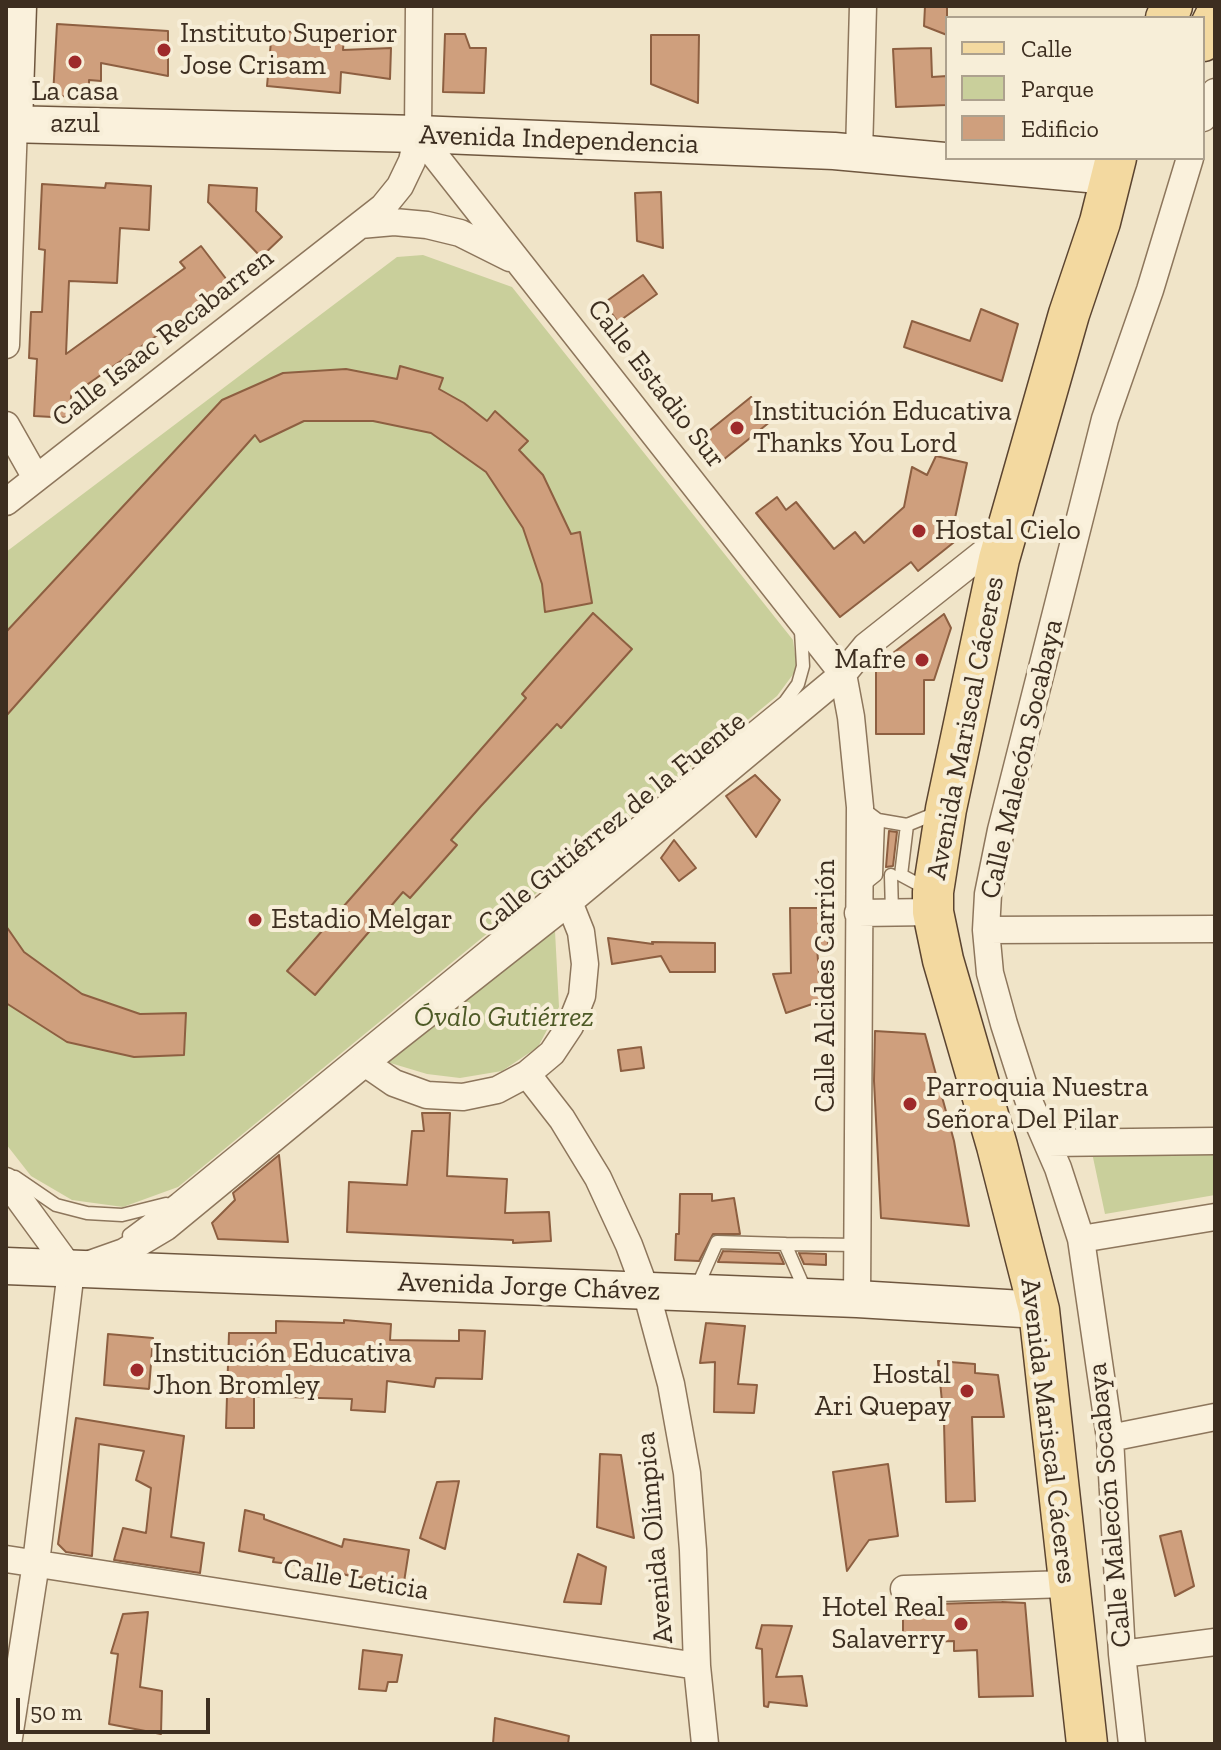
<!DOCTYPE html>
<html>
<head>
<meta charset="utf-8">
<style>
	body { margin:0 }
	#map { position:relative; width:1221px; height:1750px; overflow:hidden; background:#f0e4c8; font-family:"Zilla Slab",serif }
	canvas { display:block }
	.frame { position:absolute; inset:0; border:8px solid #3d2e20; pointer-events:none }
	.legend { position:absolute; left:945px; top:16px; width:260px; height:144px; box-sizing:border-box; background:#f7eed8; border:2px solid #ada18e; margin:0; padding:10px 14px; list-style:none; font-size:24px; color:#3d2e20 }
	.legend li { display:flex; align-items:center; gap:16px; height:40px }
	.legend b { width:40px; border:2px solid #ada18e }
	.scale { position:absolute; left:16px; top:1698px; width:194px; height:36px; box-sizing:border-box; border:4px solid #3d2e20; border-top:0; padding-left:10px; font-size:24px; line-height:28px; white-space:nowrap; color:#3d2e20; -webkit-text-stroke:6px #f7eed8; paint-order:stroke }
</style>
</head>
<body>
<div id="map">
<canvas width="1221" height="1750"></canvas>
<div class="frame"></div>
<ul class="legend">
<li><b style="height:10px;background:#f3d9a0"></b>Calle</li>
<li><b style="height:22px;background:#c9cf9b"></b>Parque</li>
<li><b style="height:22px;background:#cf9f7d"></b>Edificio</li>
</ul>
<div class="scale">50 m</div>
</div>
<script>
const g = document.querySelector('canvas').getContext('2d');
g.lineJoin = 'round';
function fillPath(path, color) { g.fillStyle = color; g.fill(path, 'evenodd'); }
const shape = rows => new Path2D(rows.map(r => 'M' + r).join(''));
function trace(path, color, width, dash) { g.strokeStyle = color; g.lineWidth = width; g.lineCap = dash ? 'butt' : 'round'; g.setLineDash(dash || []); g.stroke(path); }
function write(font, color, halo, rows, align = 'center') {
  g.font = font + ' "Zilla Slab",serif'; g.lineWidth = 8; g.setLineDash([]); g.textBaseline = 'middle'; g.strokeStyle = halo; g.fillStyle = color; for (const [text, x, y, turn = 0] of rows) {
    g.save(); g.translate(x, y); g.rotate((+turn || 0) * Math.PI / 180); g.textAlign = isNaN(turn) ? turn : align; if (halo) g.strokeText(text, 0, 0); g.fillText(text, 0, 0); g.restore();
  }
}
const green = shape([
	[423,255,512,287,793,640,797,669,777,696,178,1187,123,1207,72,1200,31,1176,6,1144,6,552,397,257],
	[546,929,555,931,559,1007,538,1047,502,1071,460,1078,427,1074,387,1062,389,1054],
	[1215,1146,1215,1195,1105,1214,1091,1148]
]);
const building = shape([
	[925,6,947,6,947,35,924,26,925,6],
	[57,24,168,31,168,76,101,63,101,81,89,80,89,97,53,96,57,24],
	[272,30,344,37,343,50,391,48,390,79,341,72,340,93,267,86,272,30],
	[445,34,465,34,470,48,486,48,484,93,443,92,445,34],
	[651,35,699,35,698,103,651,84,651,35],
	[931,48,932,77,947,76,947,105,896,107,893,49,931,48],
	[106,183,151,186,149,230,120,228,117,283,69,281,66,354,185,268,180,262,201,246,230,284,71,396,70,418,34,416,37,359,29,358,31,312,42,312,45,250,39,249,42,184,105,188,106,183],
	[209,185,257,188,256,211,282,237,261,257,208,202,209,185],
	[661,192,663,248,637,241,635,193,661,192],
	[643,275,657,294,618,322,604,303,643,275],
	[981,309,1018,324,1002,381,904,347,912,321,970,341,981,309],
	[400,366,443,378,439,389,464,403,487,421,495,411,528,441,519,450,543,475,571,534,580,532,592,603,545,612,542,584,523,528,486,472,431,433,373,421,304,421,260,442,255,435,6,716,6,632,222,400,283,373,346,369,397,379,400,366],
	[751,397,771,421,723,460,704,435,751,397],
	[936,456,967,463,955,518,963,535,918,571,911,562,840,617,756,513,777,497,786,510,796,502,834,549,855,532,864,543,904,507,912,467,927,475,936,456],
	[593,613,632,649,561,728,557,724,481,806,451,840,457,845,410,898,403,892,315,995,287,971,526,698,522,694,593,613],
	[944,614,951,628,934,680,924,680,924,734,876,734,876,666,944,614],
	[755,775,780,800,756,837,726,796,755,775],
	[889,831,897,832,893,866,886,867,889,831],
	[674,840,696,868,679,881,661,858,674,840],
	[790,908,827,908,828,947,817,947,821,1001,786,1013,773,974,791,973,790,908],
	[6,926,24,952,82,994,140,1014,186,1013,184,1055,134,1057,67,1042,6,1003,6,926],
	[608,938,653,944,652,942,715,943,715,972,670,972,661,956,612,964,608,938],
	[875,1031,925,1034,954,1141,969,1226,881,1218,874,1081,875,1031],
	[641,1047,644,1068,621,1071,618,1050,641,1047],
	[422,1113,450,1113,447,1176,507,1179,505,1213,549,1212,551,1241,513,1243,513,1240,347,1232,349,1182,407,1185,412,1131,424,1131,422,1113],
	[279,1155,288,1242,218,1239,212,1223,235,1200,233,1193,279,1155],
	[680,1194,712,1194,712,1201,734,1198,740,1234,713,1234,699,1261,675,1260,676,1234,679,1234,680,1194],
	[723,1251,779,1253,784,1264,718,1262,723,1251],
	[799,1253,826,1254,826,1265,804,1264,799,1253],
	[344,1320,391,1324,390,1340,459,1341,459,1330,485,1331,482,1379,436,1378,434,1387,387,1381,385,1412,351,1410,352,1399,254,1396,254,1428,226,1428,229,1333,276,1333,276,1321,344,1323,344,1320],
	[706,1323,745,1326,738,1384,757,1385,754,1413,714,1412,715,1362,700,1363,706,1323],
	[108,1334,153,1338,149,1389,104,1385,108,1334],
	[938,1361,975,1364,975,1373,998,1375,1004,1417,972,1417,975,1501,946,1502,944,1422,938,1361],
	[76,1418,184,1436,171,1537,204,1543,200,1573,114,1560,123,1528,146,1533,151,1488,136,1480,144,1451,99,1444,92,1556,66,1552,58,1544,76,1418],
	[600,1454,621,1455,634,1538,597,1527,600,1454],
	[888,1464,898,1536,869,1540,847,1571,833,1472,888,1464],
	[459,1481,445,1549,420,1538,437,1482,459,1481],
	[245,1510,264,1515,264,1519,342,1547,344,1539,409,1550,404,1582,350,1576,322,1568,273,1562,274,1558,239,1551,245,1510],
	[1181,1531,1194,1586,1175,1596,1160,1536,1181,1531],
	[578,1554,606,1567,601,1604,564,1602,578,1554],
	[1002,1602,1025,1603,1033,1696,979,1697,977,1650,954,1651,954,1641,903,1643,903,1605,1002,1602],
	[148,1612,140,1687,162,1691,161,1734,109,1724,118,1654,111,1653,123,1614,148,1612],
	[762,1625,792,1626,776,1677,802,1676,807,1706,769,1702,768,1707,764,1706,762,1649,756,1648,762,1625],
	[363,1650,402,1655,397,1682,388,1682,386,1691,359,1689,363,1650],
	[495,1718,569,1736,568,1744,493,1744,495,1718]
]);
const lane = shape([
	[878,820,907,825],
	[891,875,892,913],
	[861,887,876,875,878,820,862,808],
	[927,889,901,875,907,825,939,812],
	[15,1177,56,1205,87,1213,122,1215,166,1204],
	[129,1235,176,1200,785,702,798,684,803,666,801,631],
	[785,1244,857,1245],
	[697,1287,717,1242,785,1244,806,1292]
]);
const street = shape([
	[1203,118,1215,92],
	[418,134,843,674,851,717,860,807,857,1299],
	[859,153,863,6],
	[360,225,394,222,427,225,460,233,510,258],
	[6,345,14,124],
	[6,425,36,478],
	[6,502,383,207,400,186,412,161,418,134,419,6],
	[858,913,933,912],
	[986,930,1215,929],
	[365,1063,394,1083,427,1095,463,1097,497,1090,527,1074,552,1053,570,1026,582,996,585,964,581,932,569,902],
	[527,1074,562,1119,598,1178,629,1245,646,1291,671,1384,687,1473,693,1550,697,1666,705,1744],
	[1048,1143,1215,1141],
	[6,1181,71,1270],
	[1081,1239,1215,1217],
	[90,1264,124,1252,166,1227,365,1063,569,902,843,674,866,646,1005,536],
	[1110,1438,1215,1417],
	[6,1559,697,1666],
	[904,1589,1068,1584],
	[1122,1654,1215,1642],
	[8,1744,36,1563,71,1270],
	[1132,1744,1122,1654,1110,1438,1081,1239,1058,1168,1028,1099,1004,1024,990,973,986,930,988,894,1001,830,1105,419,1150,290,1190,158]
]);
const secondary = shape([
	[6,124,418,134,834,151,1110,176],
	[14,124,18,6],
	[6,1266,857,1299,1039,1310]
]);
const primary = shape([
	[1166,18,1172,6],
	[1203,41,1215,17],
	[1087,1744,1039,1310,997,1146,943,960,933,912,933,892,946,809,999,559,1069,314,1100,222,1116,158]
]);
const markers = [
	[164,50,8,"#9e2a2b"],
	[75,62,8,"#9e2a2b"],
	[737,428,8,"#9e2a2b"],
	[919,531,8,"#9e2a2b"],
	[922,660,8,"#9e2a2b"],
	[255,920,8,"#9e2a2b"],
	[910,1104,8,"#9e2a2b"],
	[137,1370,8,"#9e2a2b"],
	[967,1391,8,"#9e2a2b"],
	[961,1624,8,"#9e2a2b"]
];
const poiNames = [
	["Instituto Superior",180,34],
	["Jose Crisam",180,66],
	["La casa",75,92,"center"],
	["azul",75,124,"center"],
	["Institución Educativa",753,412],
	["Thanks You Lord",753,444],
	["Hostal Cielo",935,531],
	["Mafre",906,660,"right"],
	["Estadio Melgar",271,920],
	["Parroquia Nuestra",926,1088],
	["Señora Del Pilar",926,1120],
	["Institución Educativa",153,1354],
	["Jhon Bromley",153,1386],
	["Hostal",951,1375,"right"],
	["Ari Quepay",951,1407,"right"],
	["Hotel Real",945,1608,"right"],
	["Salaverry",945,1640,"right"]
];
const streetNames = [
	["Avenida Independencia",559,140,2],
	["Calle Isaac Recabarren",163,338,-38],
	["Calle Estadio Sur",656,384,52],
	["Avenida Mariscal Cáceres",966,728,-79],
	["Calle Malecón Socabaya",1022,759,-77],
	["Calle Gutiérrez de la Fuente",612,823,-39],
	["Calle Alcides Carrión",826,986,-90],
	["Avenida Jorge Chávez",529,1287,2],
	["Avenida Mariscal Cáceres",1048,1431,83],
	["Calle Malecón Socabaya",1110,1505,-95],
	["Avenida Olímpica",655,1538,-95],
	["Calle Leticia",356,1580,9]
];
const parkNames = [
	["Óvalo Gutiérrez",504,1018]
];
fillPath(green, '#c9cf9b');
fillPath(building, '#cf9f7d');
trace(building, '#8d5f41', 2);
trace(lane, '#8d765c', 15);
trace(street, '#8d765c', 29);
trace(secondary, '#6f573f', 39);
trace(primary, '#5b4430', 43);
trace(lane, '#faf1dc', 12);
trace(street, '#faf1dc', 26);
trace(secondary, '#faf1dc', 36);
trace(primary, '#f3d9a0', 40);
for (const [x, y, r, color] of markers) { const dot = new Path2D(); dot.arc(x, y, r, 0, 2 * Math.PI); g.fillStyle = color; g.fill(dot); trace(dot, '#f7eed8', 3); }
write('28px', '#3d2e20', '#f7eed8', poiNames, 'left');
write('28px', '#3d2e20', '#f7eed8', streetNames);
write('italic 28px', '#4d5a26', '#f7eed8', parkNames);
</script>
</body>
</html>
